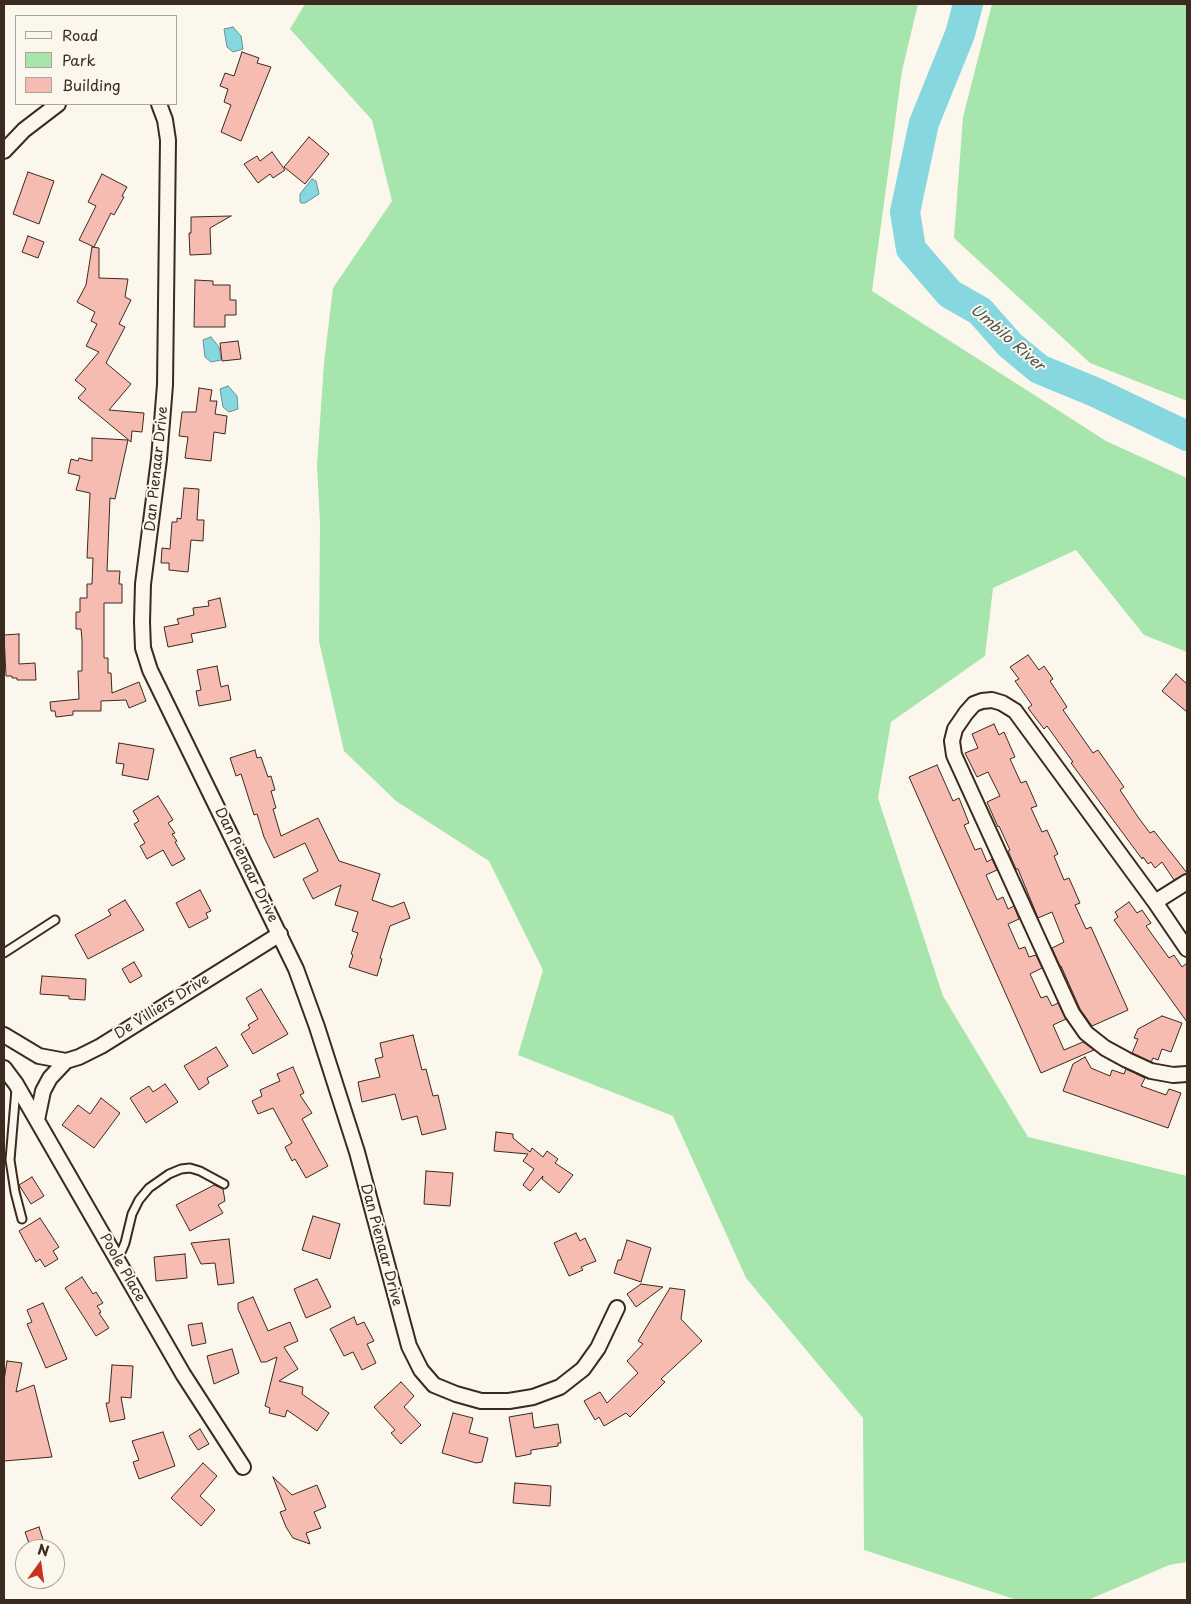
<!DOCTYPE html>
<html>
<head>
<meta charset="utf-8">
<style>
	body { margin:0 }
	#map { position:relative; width:1191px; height:1604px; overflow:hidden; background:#fbf7ec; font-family:"Playpen Sans",sans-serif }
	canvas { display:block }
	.frame { position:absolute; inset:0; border:5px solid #3b2a1e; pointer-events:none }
	.legend { position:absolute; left:15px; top:15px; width:162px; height:90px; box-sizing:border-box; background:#fbf7ec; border:1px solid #aea59a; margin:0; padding:6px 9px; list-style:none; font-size:15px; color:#3b2a1e }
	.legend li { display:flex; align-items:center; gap:10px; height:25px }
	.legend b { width:25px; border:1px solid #aea59a }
	.north { position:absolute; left:15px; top:1539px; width:50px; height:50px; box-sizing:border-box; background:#fbf7ec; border:1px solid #aea59a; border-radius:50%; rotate:14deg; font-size:14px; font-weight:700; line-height:20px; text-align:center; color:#3b2a1e }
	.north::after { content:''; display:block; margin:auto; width:18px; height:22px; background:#c8321e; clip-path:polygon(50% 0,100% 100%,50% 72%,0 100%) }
</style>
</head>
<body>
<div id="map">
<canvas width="1191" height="1604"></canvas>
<div class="frame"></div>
<ul class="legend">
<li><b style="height:6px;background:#fbf7ec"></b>Road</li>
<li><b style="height:14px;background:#a6e5ac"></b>Park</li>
<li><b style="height:14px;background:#f6bcb1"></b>Building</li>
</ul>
<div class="north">N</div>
</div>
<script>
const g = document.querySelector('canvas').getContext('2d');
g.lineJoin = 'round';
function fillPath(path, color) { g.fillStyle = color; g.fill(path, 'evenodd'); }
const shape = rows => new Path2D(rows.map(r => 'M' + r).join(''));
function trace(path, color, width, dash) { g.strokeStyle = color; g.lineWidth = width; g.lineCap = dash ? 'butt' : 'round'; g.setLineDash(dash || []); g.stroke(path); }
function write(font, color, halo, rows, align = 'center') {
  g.font = font + ' "Playpen Sans",sans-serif'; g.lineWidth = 4; g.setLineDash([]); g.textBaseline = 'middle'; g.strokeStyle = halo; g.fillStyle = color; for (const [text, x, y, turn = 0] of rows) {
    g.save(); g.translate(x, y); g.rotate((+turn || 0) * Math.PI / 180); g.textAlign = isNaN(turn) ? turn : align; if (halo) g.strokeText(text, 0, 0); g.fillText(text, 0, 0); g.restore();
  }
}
const green = shape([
	[305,4,918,4,902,71,872,291,1106,441,1187,478,1187,652,1144,635,1076,550,993,588,985,656,891,722,878,798,943,996,1028,1137,1187,1176,1187,1562,1169,1565,1088,1600,1017,1600,864,1550,863,1418,746,1278,673,1116,518,1055,543,970,489,861,396,801,344,751,319,641,320,524,317,465,324,363,333,288,392,201,372,120,290,29],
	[992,4,1187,4,1187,401,1090,363,954,238,963,117]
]);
const water = shape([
	[233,27,241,36,243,49,233,52,227,47,224,29,233,27],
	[312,179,316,181,319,194,305,203,301,203,300,202,300,194,312,179],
	[211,337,219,347,221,360,211,362,205,357,203,340,211,337],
	[228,386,237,396,238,409,229,412,223,407,220,389,228,386]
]);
const river = shape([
	[968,4,960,34,924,123,905,212,911,249,950,294,980,311,1010,345,1039,369,1097,393,1187,436]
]);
const building = shape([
	[242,52,259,58,257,63,271,67,241,141,221,132,231,105,224,102,228,89,220,86,225,73,234,76,242,52],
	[309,137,329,154,305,184,284,167,309,137],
	[272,152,285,170,273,178,270,174,258,183,244,164,257,156,260,161,272,152],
	[28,172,54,181,39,224,13,214,28,172],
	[102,174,127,187,122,196,124,197,114,215,111,213,94,247,79,240,96,206,88,202,102,174],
	[231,216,210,228,211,254,190,255,189,233,191,233,191,217,231,216],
	[28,236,44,242,38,258,22,252,28,236],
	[92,247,99,248,99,278,128,279,125,297,131,300,119,324,125,327,106,363,131,384,109,410,144,413,142,432,132,431,131,442,78,398,86,389,75,380,99,352,86,346,97,324,91,321,95,312,77,302,86,285,92,247],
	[195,280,213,281,213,285,230,285,230,300,236,300,236,315,225,315,225,327,194,327,195,280],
	[238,341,241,359,222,361,220,343,238,341],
	[199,388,212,390,210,401,217,401,215,414,227,416,225,434,214,432,211,461,185,458,188,437,179,436,182,412,196,412,199,388],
	[92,438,128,440,115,499,110,498,107,571,120,571,119,584,122,584,122,603,104,603,104,658,108,658,108,673,111,673,112,693,139,682,146,701,129,708,126,700,101,701,101,711,73,711,73,715,56,717,55,711,51,711,50,702,79,699,78,671,82,671,82,640,81,629,76,629,76,612,80,612,80,598,87,598,87,584,92,584,93,558,87,558,90,493,76,490,80,476,68,473,71,459,78,461,79,458,92,461,92,438],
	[184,488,199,489,197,520,204,520,203,541,191,540,188,572,169,570,169,563,161,563,162,548,170,549,172,522,177,522,177,518,181,519,184,488],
	[220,598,226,627,191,634,193,642,168,647,164,627,179,624,177,619,194,615,193,608,209,606,208,601,220,598],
	[19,634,19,664,35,663,36,680,17,680,17,678,12,678,12,676,6,676,4,635,19,634],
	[1028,655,1039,670,1044,666,1053,679,1050,681,1067,707,1063,710,1093,753,1098,750,1124,787,1120,790,1138,817,1150,833,1154,831,1187,873,1174,880,1162,862,1155,868,1151,862,1148,864,1143,857,1142,859,1071,763,1073,762,1047,726,1044,729,1028,708,1032,705,1015,681,1019,679,1010,667,1028,655],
	[217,666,221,687,228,685,231,700,199,706,196,691,201,690,197,670,217,666],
	[1176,674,1187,684,1187,712,1162,691,1176,674],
	[994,724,999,735,1004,732,1015,757,1010,759,1021,783,1026,781,1037,806,1031,808,1042,832,1047,830,1058,854,1054,856,1064,880,1069,878,1080,903,1075,905,1086,929,1091,927,1128,1010,1092,1026,1080,1009,1061,966,1060,966,1052,948,1064,942,1052,912,1038,918,1018,869,1016,869,1008,851,1010,850,999,826,998,827,987,802,1000,796,988,772,977,777,965,753,978,748,972,734,994,724],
	[119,743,154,749,148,780,122,775,124,764,116,763,119,743],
	[255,750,257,758,261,757,268,777,271,776,275,790,271,791,276,808,273,809,281,836,318,818,339,861,380,874,372,900,392,907,404,902,410,918,390,926,380,958,382,959,377,976,349,967,353,955,351,954,358,933,352,931,358,912,335,905,341,885,313,899,303,879,318,871,305,843,274,858,264,837,257,814,254,815,241,774,236,776,230,758,255,750],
	[937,765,953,801,959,798,969,823,964,825,975,850,981,848,987,862,992,859,997,870,986,875,997,900,1003,897,1008,909,1014,906,1019,919,1008,924,1019,949,1025,947,1029,957,1036,955,1042,968,1030,974,1041,998,1047,996,1052,1006,1058,1003,1066,1019,1053,1025,1064,1050,1083,1042,1094,1050,1041,1073,909,777,937,765],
	[158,796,173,820,168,823,175,833,172,834,177,841,175,842,185,859,172,866,163,850,147,859,140,846,145,843,134,824,139,821,133,811,158,796],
	[200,890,211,911,206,913,208,918,189,928,176,903,200,890],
	[125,900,144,930,88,959,75,935,111,915,108,910,125,900],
	[1129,902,1137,913,1142,910,1151,923,1146,926,1169,958,1174,955,1182,967,1187,963,1187,1022,1114,920,1118,917,1115,912,1129,902],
	[134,962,142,976,130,983,122,969,134,962],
	[42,976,86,979,85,1000,69,999,69,996,40,994,42,976],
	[261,989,288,1034,253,1054,241,1034,250,1028,248,1025,258,1019,246,998,261,989],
	[1162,1016,1182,1023,1171,1052,1162,1049,1158,1060,1153,1058,1151,1062,1132,1053,1138,1039,1134,1038,1138,1029,1162,1016],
	[413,1035,422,1070,426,1069,433,1096,438,1095,446,1129,422,1135,417,1116,402,1120,395,1094,362,1102,358,1082,380,1077,375,1059,383,1057,380,1043,413,1035],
	[216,1047,228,1066,207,1078,209,1083,199,1090,184,1066,216,1047],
	[1085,1057,1091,1068,1110,1076,1112,1070,1124,1074,1126,1069,1145,1078,1141,1086,1166,1095,1169,1089,1181,1093,1168,1128,1063,1091,1073,1064,1085,1057],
	[293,1067,304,1093,300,1095,312,1113,302,1119,328,1166,306,1178,295,1159,292,1161,285,1147,292,1143,273,1108,258,1114,252,1101,262,1096,260,1090,280,1081,277,1074,293,1067],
	[165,1084,178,1102,146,1123,130,1098,149,1086,153,1092,165,1084],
	[101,1098,120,1113,94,1148,62,1125,78,1105,90,1114,101,1098],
	[496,1132,513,1134,513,1138,530,1152,532,1148,543,1157,547,1151,558,1159,555,1163,573,1175,559,1193,542,1179,543,1176,530,1191,523,1185,534,1169,523,1161,528,1154,494,1151,496,1132],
	[426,1171,453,1173,450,1206,424,1204,426,1171],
	[32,1177,44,1196,31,1204,19,1185,32,1177],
	[214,1185,223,1189,225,1201,218,1205,223,1213,190,1231,176,1205,214,1185],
	[313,1216,340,1224,330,1259,302,1250,313,1216],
	[40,1218,59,1247,53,1251,58,1259,45,1267,40,1259,36,1262,19,1231,40,1218],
	[576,1233,580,1241,585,1238,596,1261,581,1267,583,1270,569,1276,554,1243,576,1233],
	[229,1239,234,1283,218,1285,215,1263,201,1264,191,1243,229,1239],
	[627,1240,651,1248,641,1282,614,1273,618,1260,621,1260,627,1240],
	[185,1254,187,1278,156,1281,154,1257,185,1254],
	[82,1277,93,1294,96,1292,103,1303,97,1306,101,1312,99,1313,109,1328,96,1336,65,1288,82,1277],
	[317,1279,331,1307,306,1318,294,1289,317,1279],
	[641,1284,663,1287,636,1307,627,1294,641,1284],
	[670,1288,685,1290,681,1319,702,1341,661,1379,665,1382,630,1417,626,1413,604,1426,599,1417,595,1420,584,1401,600,1392,607,1403,638,1373,627,1361,643,1344,638,1341,670,1288],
	[253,1297,268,1331,290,1322,298,1341,284,1347,298,1369,279,1381,303,1387,302,1394,329,1413,317,1431,287,1410,285,1417,269,1413,270,1408,265,1406,277,1357,266,1362,261,1362,238,1309,238,1303,253,1297],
	[43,1303,67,1359,46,1368,27,1324,32,1322,27,1310,43,1303],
	[354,1317,357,1325,364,1322,374,1341,367,1344,376,1363,362,1370,353,1352,344,1356,330,1329,354,1317],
	[202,1323,206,1343,192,1346,188,1325,202,1323],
	[232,1349,239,1373,214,1384,207,1356,232,1349],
	[7,1361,22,1363,16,1392,34,1385,52,1457,4,1461,4,1381,7,1361],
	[112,1365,133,1366,131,1398,121,1397,125,1419,110,1422,106,1403,109,1403,112,1365],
	[401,1382,414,1396,404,1407,421,1425,401,1444,391,1433,395,1430,374,1407,401,1382],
	[453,1413,473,1418,469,1433,488,1438,482,1462,476,1463,442,1453,453,1413],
	[532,1413,534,1428,558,1424,561,1443,558,1443,558,1446,531,1450,531,1454,516,1457,509,1417,532,1413],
	[200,1429,209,1444,198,1450,189,1436,200,1429],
	[163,1432,175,1466,139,1479,133,1462,139,1460,132,1441,163,1432],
	[203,1463,217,1476,200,1496,215,1510,201,1526,171,1498,203,1463],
	[273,1477,292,1495,317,1485,326,1507,314,1512,321,1528,306,1533,310,1544,293,1538,286,1527,280,1512,286,1510,273,1477],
	[515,1483,551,1486,550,1506,513,1503,515,1483],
	[39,1527,46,1549,31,1549,25,1532,39,1527]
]);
const lane = shape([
	[4,953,55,920],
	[16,1089,10,1160,15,1192,22,1219],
	[116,1257,122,1250,125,1243,132,1214,139,1200,149,1188,169,1174,181,1169,190,1168,200,1171,224,1184]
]);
const street = shape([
	[159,104,165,120,168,140,165,385,159,459,143,584,142,622,143,648,150,670,296,969,317,1027,357,1152,409,1346,421,1370,434,1385,456,1394,481,1401,509,1401,533,1397,560,1387,583,1369,598,1348,617,1308],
	[4,151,24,130,58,104],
	[1155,902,1187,882],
	[1187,949,1155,902,1015,711,1002,703,992,700,982,701,974,704,966,713,955,729,952,741,954,755,1072,1013,1086,1033,1105,1048,1127,1060,1151,1071,1173,1075,1187,1074],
	[4,1035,39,1056,66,1061,79,1057,101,1046,280,934],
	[4,1068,16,1084,183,1374,243,1467],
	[37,1120,43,1091,50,1078,66,1061]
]);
const streetNames = [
	["Dan Pienaar Drive",157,469,-84],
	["Dan Pienaar Drive",246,865,64],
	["De Villiers Drive",162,1007,-32],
	["Dan Pienaar Drive",381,1245,75],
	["Poole Place",122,1268,60]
];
const waterNames = [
	["Umbilo River",1007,338,41]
];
fillPath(green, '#a6e5ac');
fillPath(water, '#86d7df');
trace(water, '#689292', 1);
trace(river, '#86d7df', 30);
fillPath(building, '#f6bcb1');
trace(building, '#3b2a1e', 1);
trace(lane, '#3b2a1e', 11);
trace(street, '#3b2a1e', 18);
trace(lane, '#fbf7ec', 7);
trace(street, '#fbf7ec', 14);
write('14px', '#3b2a1e', '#fbf7ec', streetNames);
write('italic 15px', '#4e554e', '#fbf7ec', waterNames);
</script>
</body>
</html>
